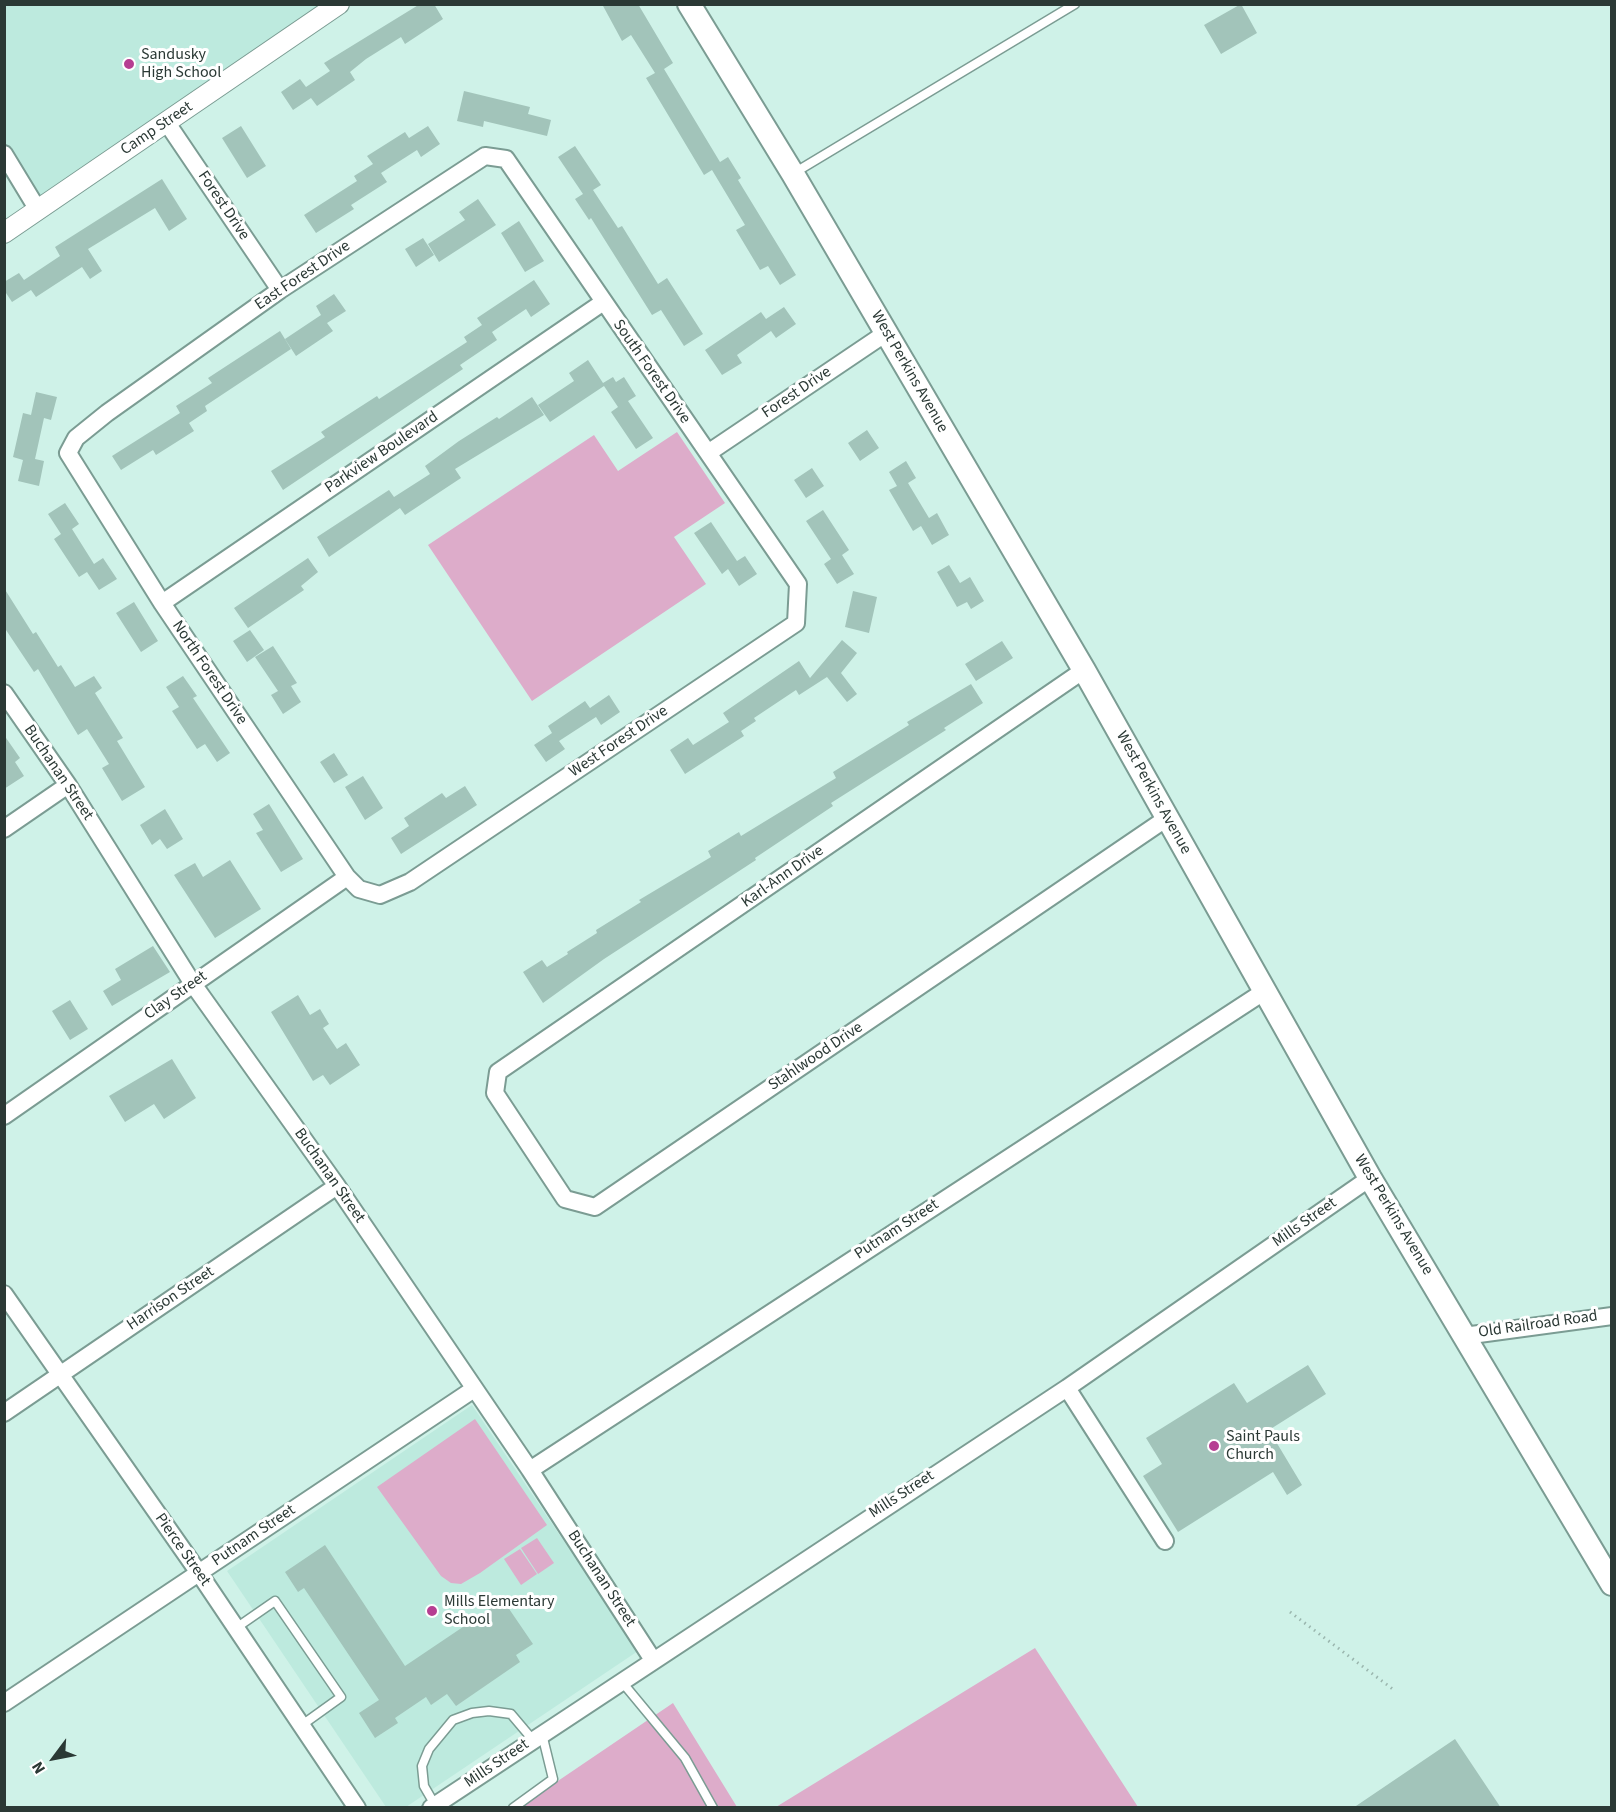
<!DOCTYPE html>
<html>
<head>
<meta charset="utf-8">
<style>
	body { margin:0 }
	#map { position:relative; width:1616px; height:1812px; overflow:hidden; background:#cff2e8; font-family:"Source Sans 3",sans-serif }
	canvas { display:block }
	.frame { position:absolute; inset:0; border:6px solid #2b3935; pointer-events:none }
	.north { position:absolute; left:24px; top:1728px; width:60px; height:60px; -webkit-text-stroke:4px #fff; paint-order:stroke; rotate:238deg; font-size:16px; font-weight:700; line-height:24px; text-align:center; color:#2b3935 }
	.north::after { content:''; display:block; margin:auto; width:21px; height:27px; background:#2b3935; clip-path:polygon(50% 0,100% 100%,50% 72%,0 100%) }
</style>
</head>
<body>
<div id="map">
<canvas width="1616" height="1812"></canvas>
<div class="frame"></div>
<div class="north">N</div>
</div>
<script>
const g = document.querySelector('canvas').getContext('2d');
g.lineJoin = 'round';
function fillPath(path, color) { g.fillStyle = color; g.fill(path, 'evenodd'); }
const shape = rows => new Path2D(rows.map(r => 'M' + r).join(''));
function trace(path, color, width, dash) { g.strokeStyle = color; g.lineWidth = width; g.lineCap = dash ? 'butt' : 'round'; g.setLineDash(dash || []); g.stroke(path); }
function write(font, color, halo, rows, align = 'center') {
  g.font = font + ' "Source Sans 3",sans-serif'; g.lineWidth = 6; g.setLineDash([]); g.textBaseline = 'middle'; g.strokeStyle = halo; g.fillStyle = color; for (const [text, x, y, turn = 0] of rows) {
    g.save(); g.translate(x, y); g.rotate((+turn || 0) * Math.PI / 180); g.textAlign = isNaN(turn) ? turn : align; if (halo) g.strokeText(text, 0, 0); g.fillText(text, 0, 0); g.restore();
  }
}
const built = shape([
	[4,5,339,5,38,210,5,154],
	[472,1405,638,1651,406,1807,386,1807,227,1571]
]);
const green = shape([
	[677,432,725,503,674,537,706,584,532,701,428,545,594,435,618,471],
	[475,1419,547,1525,480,1573,461,1584,451,1583,441,1576,377,1487],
	[537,1538,554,1563,538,1574,521,1548],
	[520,1549,537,1574,521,1585,504,1559],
	[1035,1648,1138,1807,776,1807],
	[673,1703,737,1807,518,1808]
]);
const building = shape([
	[420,4,434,4,443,19,405,44,401,37,366,59,350,72,355,80,317,106,311,98,293,110,281,92,300,79,306,87,330,71,324,63],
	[602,4,638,4,673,63,664,69,720,162,728,157,741,178,738,180,796,275,780,285,768,266,760,270,736,230,745,225,712,170,704,175,646,78,655,73,631,35,622,41],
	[1241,4,1257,33,1221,54,1204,25],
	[464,91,530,107,528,114,551,120,547,136,484,121,483,127,457,121],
	[241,126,266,166,247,178,222,138],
	[428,126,440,144,421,157,417,150,381,173,387,182,351,205,354,209,316,233,304,215,357,181,354,176,373,164,367,156,405,132,409,138],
	[575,146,601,185,593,190,618,228,622,226,658,284,667,278,703,334,684,346,661,310,652,315,591,218,589,220,575,199,583,194,558,157],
	[162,179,187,219,169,231,155,208,88,249,102,271,90,279,82,267,36,297,31,290,12,302,4,290,4,282,19,273,24,280,60,256,55,247],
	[478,199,496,225,439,262,428,244,465,220,459,212],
	[519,221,544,261,525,272,501,233],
	[423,238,434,255,416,267,405,249],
	[534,280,550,304,531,317,526,309,492,332,497,340,460,365,463,369,283,490,271,471,325,437,321,432,377,396,379,399,467,342,464,337,482,325,477,318],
	[334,294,346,311,327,323,333,331,296,356,285,339,321,315,316,306],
	[784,307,796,324,776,338,771,331,737,355,742,363,722,375,705,350,761,312,766,319],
	[280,331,291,349,205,406,207,411,189,423,194,431,156,455,153,450,121,470,112,456,180,413,176,406,212,383,208,378],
	[588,360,603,383,613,377,616,382,624,377,636,396,628,401,653,438,636,449,611,412,618,407,604,386,550,422,538,405,574,381,569,373],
	[36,392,57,397,51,420,44,418,35,459,44,461,39,486,18,481,23,460,13,457,23,413,31,415],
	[532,397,544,415,455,469,461,478,405,515,400,508,329,557,317,537,389,490,394,497,430,474,425,466,459,441,497,417,499,419],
	[867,430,879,448,860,461,848,443],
	[906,461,916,478,908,483,929,518,937,513,949,535,932,545,921,526,913,531,889,490,897,486,889,472],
	[812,468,824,486,806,498,794,480],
	[65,503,79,524,72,529,94,564,103,558,117,579,99,590,87,572,79,577,54,539,61,534,48,514],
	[823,510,849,550,842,555,854,574,837,584,824,564,831,559,806,521],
	[711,522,737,561,745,556,757,574,739,586,728,569,722,574,694,533],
	[308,558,318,572,301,586,304,590,248,628,234,608],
	[949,565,960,583,970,577,984,601,971,609,967,602,957,607,937,572],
	[4,588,33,634,36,632,58,667,61,665,75,687,94,676,102,688,95,693,123,738,117,741,145,787,122,801,102,768,109,764,87,729,78,735,38,669,34,672,4,627],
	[853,591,877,597,869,633,845,627],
	[134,602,158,641,141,652,116,613],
	[250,630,264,650,247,662,233,641],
	[842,640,857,653,841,673,857,694,847,702,827,677,799,695,796,690,754,718,756,721,741,731,744,736,685,774,670,750,688,738,693,745,729,722,723,713,799,661,810,678],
	[1002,641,1013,658,976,681,965,664],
	[273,646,297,683,291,686,301,702,283,714,271,695,278,691,255,657],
	[183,676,197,696,193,698,230,753,217,762,205,744,197,749,172,711,179,707,166,687],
	[971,684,983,703,944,728,946,730,831,803,833,806,755,858,756,860,604,959,543,1003,523,972,542,960,547,967,568,954,567,952,597,933,596,930,641,902,639,900,711,857,708,851,739,832,741,836,836,778,833,772,909,725,907,722],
	[609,695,620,712,601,725,596,717,559,741,565,749,546,762,534,745,552,733,548,726,585,701,590,708],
	[4,735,20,758,15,762,24,776,4,789],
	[334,753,348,775,334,783,320,762],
	[363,776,383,808,365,820,345,787],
	[465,786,477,805,401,854,391,838,409,826,404,818,442,793,446,798],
	[269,804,303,859,281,872,256,833,263,830,253,814],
	[165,809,183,839,167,849,160,839,152,845,140,825],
	[230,860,261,909,215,938,174,875,195,863,203,877],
	[153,946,170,972,112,1006,103,991,121,980,115,969],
	[298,995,310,1015,320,1009,329,1024,323,1028,337,1049,346,1043,360,1065,330,1085,323,1075,313,1081,271,1012],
	[70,1000,88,1029,70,1040,52,1011],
	[172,1059,196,1098,164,1119,154,1104,125,1122,109,1096],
	[1308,1365,1326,1394,1269,1430,1302,1485,1287,1495,1273,1472,1178,1532,1143,1476,1162,1464,1146,1438,1234,1383,1247,1403],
	[325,1545,405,1666,503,1600,533,1644,516,1655,520,1662,456,1706,447,1694,431,1705,426,1697,395,1718,398,1723,375,1738,359,1713,379,1700,304,1588,298,1592,285,1572],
	[1455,1739,1501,1808,1353,1808]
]);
const path = shape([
	[1290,1612,1394,1690]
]);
const service = shape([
	[794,173,1075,4],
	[236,1628,275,1601,341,1697,302,1725],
	[622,1682,685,1758,713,1808],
	[435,1805,424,1786,422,1766,429,1749,453,1720,472,1713,489,1711,511,1714,533,1740],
	[513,1808,553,1779,542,1734]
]);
const minor = shape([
	[167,123,280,290],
	[4,154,38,210],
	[485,156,506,159,798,584,796,623,410,882,380,895,359,889,347,877,162,603,68,453,76,438,107,413,280,290,485,156],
	[708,453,886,333],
	[162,603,602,303],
	[1084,670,498,1072,495,1093,565,1199,595,1207,1167,818],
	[4,693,68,785,193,984,337,1186,530,1470,653,1660],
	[4,829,68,785],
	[4,1116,347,877],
	[4,1294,199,1573,357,1808],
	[1464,1336,1612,1316],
	[1067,1388,1165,1541],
	[4,1413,337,1186],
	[530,1470,1265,991],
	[4,1703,474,1389],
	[431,1808,1067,1388,1370,1178]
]);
const tertiary = shape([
	[4,233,339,4]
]);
const secondary = shape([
	[689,4,793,174,1084,670,1370,1178,1612,1584]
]);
const markers = [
	[129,64,6,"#b63e92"],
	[1214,1446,6,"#b63e92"],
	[432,1611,6,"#b63e92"]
];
const poiNames = [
	["Sandusky",141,55],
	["High School",141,73],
	["Saint Pauls",1226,1437],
	["Church",1226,1455],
	["Mills Elementary",444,1602],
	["School",444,1620]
];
const streetNames = [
	["Camp Street",157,129,-34],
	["Forest Drive",223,206,56],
	["East Forest Drive",303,276,-34],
	["South Forest Drive",651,372,55],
	["West Perkins Avenue",909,372,60],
	["Forest Drive",797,393,-34],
	["Parkview Boulevard",382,453,-34],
	["North Forest Drive",209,673,56],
	["West Forest Drive",619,742,-34],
	["Buchanan Street",58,773,56],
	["West Perkins Avenue",1153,793,61],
	["Karl-Ann Drive",783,877,-35],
	["Clay Street",176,996,-35],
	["Stahlwood Drive",816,1057,-34],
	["Buchanan Street",329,1176,55],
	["West Perkins Avenue",1393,1215,59],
	["Mills Street",1305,1223,-35],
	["Putnam Street",897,1230,-33],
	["Harrison Street",171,1299,-34],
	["Old Railroad Road",1538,1325,-8],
	["Mills Street",902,1495,-33],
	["Putnam Street",254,1536,-34],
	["Pierce Street",182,1550,55],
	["Buchanan Street",601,1579,57],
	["Mills Street",497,1764,-34]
];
fillPath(built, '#bdeade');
fillPath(green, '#ddacca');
fillPath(building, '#a2c4ba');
trace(service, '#7b9c93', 11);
trace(minor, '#7b9c93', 20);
trace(tertiary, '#7b9c93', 22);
trace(secondary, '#7b9c93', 26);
trace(path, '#9ab6ae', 3, [1.5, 4.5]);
trace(service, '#fff', 8);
trace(minor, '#fff', 16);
trace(tertiary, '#fff', 20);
trace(secondary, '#fff', 22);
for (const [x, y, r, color] of markers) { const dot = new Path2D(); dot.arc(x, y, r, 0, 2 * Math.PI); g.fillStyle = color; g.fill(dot); trace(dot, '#fff', 2); }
write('16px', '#2b3935', '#fff', poiNames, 'left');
write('16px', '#2b3935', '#fff', streetNames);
</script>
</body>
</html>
